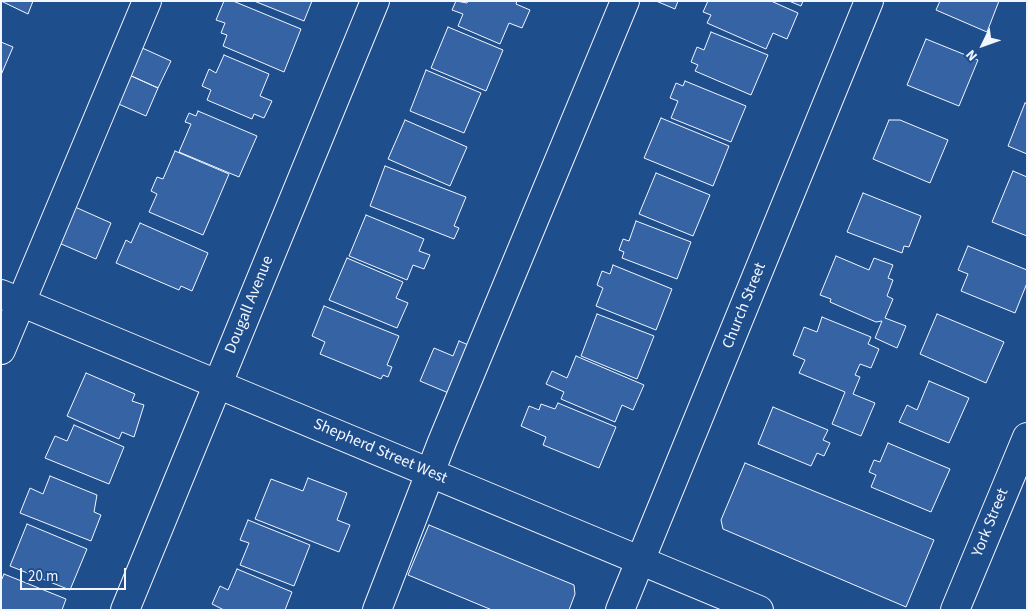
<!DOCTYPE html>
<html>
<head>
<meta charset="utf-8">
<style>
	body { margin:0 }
	#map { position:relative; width:1028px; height:611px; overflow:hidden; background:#1f4e8c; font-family:"Source Sans 3",sans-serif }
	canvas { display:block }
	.frame { position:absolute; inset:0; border:2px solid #f2f6ff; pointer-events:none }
	.north { position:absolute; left:958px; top:20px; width:50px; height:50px; -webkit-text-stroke:4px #1f4e8c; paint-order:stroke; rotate:228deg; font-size:14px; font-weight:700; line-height:20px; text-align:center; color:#f2f6ff }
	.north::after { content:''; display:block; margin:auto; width:18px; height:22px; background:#f2f6ff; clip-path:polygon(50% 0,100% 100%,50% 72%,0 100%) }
	.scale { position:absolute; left:20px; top:568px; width:106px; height:22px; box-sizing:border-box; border:2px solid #f2f6ff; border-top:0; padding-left:6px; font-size:15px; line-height:18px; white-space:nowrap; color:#f2f6ff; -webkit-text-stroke:4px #1f4e8c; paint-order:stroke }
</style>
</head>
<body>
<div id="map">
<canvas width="1028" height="611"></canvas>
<div class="frame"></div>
<div class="north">N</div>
<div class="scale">20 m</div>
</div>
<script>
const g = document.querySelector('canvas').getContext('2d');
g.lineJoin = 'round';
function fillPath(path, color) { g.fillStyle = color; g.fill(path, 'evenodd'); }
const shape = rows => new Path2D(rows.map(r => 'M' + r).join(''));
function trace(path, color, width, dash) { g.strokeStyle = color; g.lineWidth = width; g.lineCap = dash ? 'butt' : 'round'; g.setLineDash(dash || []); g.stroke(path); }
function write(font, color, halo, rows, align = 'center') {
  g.font = font + ' "Source Sans 3",sans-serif'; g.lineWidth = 4; g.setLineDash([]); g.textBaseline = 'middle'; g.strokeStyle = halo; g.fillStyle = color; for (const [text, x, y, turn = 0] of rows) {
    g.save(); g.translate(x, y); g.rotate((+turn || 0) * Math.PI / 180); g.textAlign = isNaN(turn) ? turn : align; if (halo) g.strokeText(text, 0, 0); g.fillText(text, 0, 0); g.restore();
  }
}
const building = shape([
	[1,1,33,1,28,14,1,1],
	[224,1,233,1,301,29,284,72,223,46,227,35,221,33,225,23,216,20,224,1],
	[254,1,312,1,304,21,254,1],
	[456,1,467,3,468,1,517,1,516,4,530,10,522,28,509,23,500,44,458,26,463,14,452,10,456,1],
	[656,1,678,1,675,9,656,1],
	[708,1,771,1,798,13,787,39,773,33,766,49,707,23,711,15,703,12,708,1],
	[789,1,803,1,801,6,789,1],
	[940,1,999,1,987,32,936,10,940,1],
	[448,27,503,50,486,91,431,68,448,27],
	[711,32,768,55,751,95,695,71,698,65,691,62,697,47,704,50,711,32],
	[926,39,978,60,959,106,907,85,926,39],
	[1,42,13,47,1,75,1,42],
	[140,47,171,61,158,88,127,74,140,47],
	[224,55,269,74,260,96,272,101,264,118,254,114,252,119,207,100,211,90,202,86,209,69,216,73,224,55],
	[426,70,481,93,464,133,410,111,426,70],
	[127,74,158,88,146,116,114,102,127,74],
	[685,81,746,106,731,142,671,118,678,101,670,98,676,83,683,86,685,81],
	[1025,103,1027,104,1027,154,1008,146,1025,103],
	[198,111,257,136,239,177,179,152,191,124,185,122,189,113,196,116,198,111],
	[661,118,729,146,713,186,644,158,661,118],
	[405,120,467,147,450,186,388,159,405,120],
	[889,120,900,120,948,140,930,183,873,159,889,120],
	[175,151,229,174,203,235,149,212,157,194,151,191,157,177,163,179,175,151],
	[385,166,466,197,454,226,459,228,454,239,370,206,385,166],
	[1013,171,1027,177,1027,236,992,222,1013,171],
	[656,173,710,195,693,236,639,214,656,173],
	[863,193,921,216,909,247,904,246,902,253,847,232,863,193],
	[75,207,111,223,96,259,59,243,75,207],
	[366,215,424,239,419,251,430,255,424,269,413,265,407,280,349,256,366,215],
	[636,221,691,242,677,279,622,258,624,252,619,250,623,239,629,241,636,221],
	[140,223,208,253,192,291,181,286,179,290,116,263,126,240,131,243,140,223],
	[968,246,1027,270,1027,283,1015,313,961,291,968,274,958,270,968,246],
	[836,256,869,270,874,258,893,265,888,278,893,280,887,296,893,299,885,318,906,326,897,348,875,338,882,321,876,322,830,302,831,299,820,295,836,256],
	[347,258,403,282,396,298,408,303,397,328,329,300,347,258],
	[613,265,672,289,656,330,596,306,603,288,597,285,602,271,610,274,613,265],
	[324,306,399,336,387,365,392,367,388,377,383,375,381,379,320,354,325,342,312,336,324,306],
	[597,314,654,336,637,379,581,356,597,314],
	[937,314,1004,342,986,383,920,354,937,314],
	[822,317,871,337,868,344,879,349,871,368,860,364,855,375,860,377,853,394,875,403,861,436,832,424,845,392,799,373,805,360,793,355,804,327,817,332,822,317],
	[459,341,471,346,451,394,420,381,434,348,453,356,459,341],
	[576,356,644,385,633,410,622,405,615,422,561,399,564,392,546,384,552,371,567,378,576,356],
	[86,373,135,394,132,401,144,405,134,437,122,432,119,439,67,416,86,373],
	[929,381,969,398,949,443,899,422,907,405,917,410,929,381],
	[558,403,616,427,599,468,543,445,546,437,521,426,529,406,539,410,541,404,555,409,558,403],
	[773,407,828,430,823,440,830,443,824,456,817,453,811,466,758,444,773,407],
	[74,425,124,447,109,484,45,458,55,436,67,441,74,425],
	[888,443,950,469,931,512,871,487,876,475,869,472,874,460,880,462,888,443],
	[745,463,934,540,906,607,723,529,721,520,745,463],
	[50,476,97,495,94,512,101,515,91,541,20,513,30,488,43,494,50,476],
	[308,478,347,493,337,520,350,525,339,552,255,519,271,479,303,491,308,478],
	[248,520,310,545,294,586,240,565,249,543,240,540,248,520],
	[27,524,87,549,70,590,10,566,27,524],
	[429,525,574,585,575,594,569,610,492,610,408,575,429,525],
	[237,569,292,592,285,610,224,610,212,604,220,586,228,590,237,569],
	[4,574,66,599,62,610,1,610,1,581,4,574]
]);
const minor = shape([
	[1,294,759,610],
	[1,350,147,1],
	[125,610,375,1],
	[377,610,442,442,625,1],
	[620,610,869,1],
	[955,610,1027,437]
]);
const streetNames = [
	["Dougall Avenue",250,305,-68],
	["Church Street",745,306,-68],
	["Shepherd Street West",380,452,23],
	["York Street",991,523,-68]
];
fillPath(building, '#3563a3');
trace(building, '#f2f6ff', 1);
trace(minor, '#f2f6ff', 30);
trace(minor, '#1f4e8c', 28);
write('16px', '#f2f6ff', '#1f4e8c', streetNames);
</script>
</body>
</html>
